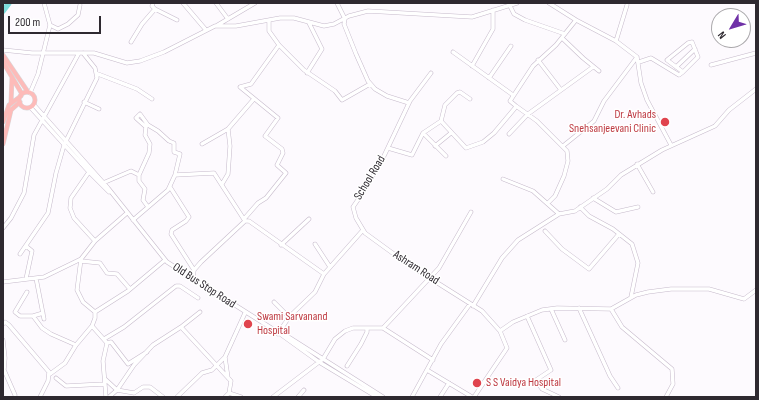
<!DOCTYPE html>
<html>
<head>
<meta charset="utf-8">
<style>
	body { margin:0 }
	#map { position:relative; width:759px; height:400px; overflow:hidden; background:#fdfafe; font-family:"Sofia Sans Condensed",sans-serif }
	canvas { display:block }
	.frame { position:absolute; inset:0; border:4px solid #2e2930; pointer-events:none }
	.north { position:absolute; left:711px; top:8px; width:40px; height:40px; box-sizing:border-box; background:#fff; border:1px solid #aba9ac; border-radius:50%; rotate:232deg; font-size:11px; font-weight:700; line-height:16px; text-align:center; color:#2e2930 }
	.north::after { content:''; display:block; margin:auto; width:14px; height:18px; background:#6f31a7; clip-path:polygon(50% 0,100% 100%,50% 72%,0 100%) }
	.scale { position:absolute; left:8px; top:16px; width:93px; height:18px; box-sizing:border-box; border:2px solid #2e2930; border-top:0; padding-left:5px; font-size:12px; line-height:14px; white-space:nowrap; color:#2e2930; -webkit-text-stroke:3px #fff; paint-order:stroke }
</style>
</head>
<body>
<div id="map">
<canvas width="759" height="400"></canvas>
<div class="frame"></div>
<div class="north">N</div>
<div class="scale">200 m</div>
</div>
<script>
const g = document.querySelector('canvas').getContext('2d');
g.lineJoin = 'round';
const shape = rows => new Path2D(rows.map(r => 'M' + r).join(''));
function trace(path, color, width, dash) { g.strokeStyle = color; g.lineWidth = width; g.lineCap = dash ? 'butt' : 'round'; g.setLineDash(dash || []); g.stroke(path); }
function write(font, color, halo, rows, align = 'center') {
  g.font = font + ' "Sofia Sans Condensed",sans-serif'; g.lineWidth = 3; g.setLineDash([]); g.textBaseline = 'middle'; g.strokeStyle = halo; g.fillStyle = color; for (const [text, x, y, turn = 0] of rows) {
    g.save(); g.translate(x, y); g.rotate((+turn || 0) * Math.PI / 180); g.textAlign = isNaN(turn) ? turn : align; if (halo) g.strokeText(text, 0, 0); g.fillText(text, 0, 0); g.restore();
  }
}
const river = shape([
	[3,11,9,3]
]);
const minor = shape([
	[153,3,152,6,155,9,177,20],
	[183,3,206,30],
	[216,3,228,19],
	[337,3,345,19,344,24,356,54,368,81,375,89,387,96,409,103],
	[549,3,576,20,616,41,637,57,641,83,647,100,671,145],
	[510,6,514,14,525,20,565,34],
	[50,25,58,29,68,24,78,15,80,5],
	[216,26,255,3],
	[562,38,583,58,599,71],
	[616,41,627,5],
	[131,42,142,24,155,9],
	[279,45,304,70,335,91,342,100,370,84],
	[3,50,32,53,94,53,127,63,140,61,164,52,215,26,236,26,280,18,294,18,324,26,334,24,349,16,368,11,472,17,517,3],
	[453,52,513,95],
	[538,60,561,90],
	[639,62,651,58,679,75,683,72,698,57,692,42,688,43,667,60,683,72],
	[711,65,756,53],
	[472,66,493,29,493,10],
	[676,67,695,49],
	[307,73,322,49,309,23],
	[431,73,410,101,383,158,366,188,353,207,356,218,365,233,409,265,482,311,500,331,507,348,474,397],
	[98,74,137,89,152,99],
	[489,78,511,46],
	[30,93,38,74,50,25,44,3],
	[84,102,99,109],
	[34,105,108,188,167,262,276,331,319,362,377,397],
	[516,106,537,121,567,151,568,161,564,176,555,196,548,203],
	[31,108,89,172,109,192],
	[441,121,445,105,457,93,460,92,470,99],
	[423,133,446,156],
	[509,134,528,114,593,67],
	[202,144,228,129],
	[435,146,451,133],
	[563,146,594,121,604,101,637,57],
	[388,148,412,155,423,133,441,121,466,148,483,142,494,133,515,108,516,106,510,101,533,66,556,45,576,20],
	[637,164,653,192],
	[89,172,71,198,70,208,74,218,95,241],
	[503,179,533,191,559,214],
	[103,183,131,171,139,175],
	[222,184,228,174,230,146,228,129,253,100],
	[170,187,189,217,186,221,172,230,171,234,194,270],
	[593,198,616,212,638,207],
	[148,207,143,200,145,189,139,181,139,175,149,153,150,144,145,135,146,127,136,118,140,114,148,125,158,131,169,141,174,143,174,152,180,154,175,175],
	[580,207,589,216,613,229,632,244,638,263,631,297],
	[244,219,258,203,266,198,286,173,277,165,283,153,282,149,265,136,278,118,240,87,251,84,279,45,269,31,269,20],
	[133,220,168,190,175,175,214,173,245,221],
	[3,228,11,218,24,193,34,135,79,53],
	[545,231,562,249,589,269,619,234],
	[315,244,330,267],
	[281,245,309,219],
	[20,254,48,213,56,173,64,145,97,78,95,68,83,53],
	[81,259,95,241,127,213],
	[81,261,100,263,107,273,117,274,130,289],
	[36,278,44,319],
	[26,279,32,251,26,246],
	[193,280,194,270,201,262,245,221,249,221,324,274],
	[3,282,44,277,81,259,77,290,83,302,95,312,95,318,92,326,107,343],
	[27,292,15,312,20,316,33,316],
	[274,302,289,317],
	[473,306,502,258,518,240,559,214,575,211,607,189,621,175,662,150,715,126,729,110,756,89],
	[579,308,610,376,618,388],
	[551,309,565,340],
	[611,309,622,327,672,369,673,384,666,397],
	[95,312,128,291,165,260],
	[43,313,33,316,42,328,51,334,76,345],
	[527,316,551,370,536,380,542,389,559,397],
	[3,324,5,322,9,325,49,372,48,381,40,397],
	[181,327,200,312],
	[383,328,439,268,471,212],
	[279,331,383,397],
	[500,331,513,322,542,310,557,308,611,309,636,295,648,292,671,289,709,289,744,299,756,290],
	[278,334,289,317,315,292,324,274,363,230],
	[104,339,124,327,176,286,180,286,198,298],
	[3,340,5,358,4,370,15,395],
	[225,357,228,378],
	[347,366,361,344,367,332,367,328],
	[427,370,472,397],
	[50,374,65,363,76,345,92,326],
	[56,378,66,386,104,384],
	[105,379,117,390,134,393,143,387,150,387,163,397],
	[106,397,103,361,107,343,111,342,128,364,147,352],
	[109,397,117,390,134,365,153,345,181,327,231,381,229,393],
	[177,397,202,373,212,370,225,357,245,313],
	[225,397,229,393,241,397],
	[273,397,323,359,335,339,345,331,353,328,383,328,433,360],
	[298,397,304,390],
	[412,397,441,344,470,304],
	[440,397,449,383]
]);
const major = shape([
	[3,55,28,92],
	[3,62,22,94],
	'19 100a8 8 0 1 1 16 0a8 8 0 1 1-16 0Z',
	[11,103,12,77],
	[3,122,9,105,21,96],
	[3,144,11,110,20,102]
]);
const markers = [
	[665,122,5,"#e0444e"],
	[248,324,5,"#e0444e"],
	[477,383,5,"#e0444e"]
];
const healthNames = [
	["Dr. Avhads",656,115,"right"],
	["Snehsanjeevani Clinic",656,129,"right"],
	["Swami Sarvanand",257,317],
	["Hospital",257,331],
	["S S Vaidya Hospital",486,383]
];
const streetNames = [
	["School Road",370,178,-59],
	["Ashram Road",416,268,33],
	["Old Bus Stop Road",204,286,33]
];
trace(river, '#7edcdc', 5.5);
trace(minor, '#c6bacb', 4.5);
trace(major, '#d9d8da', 5);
trace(minor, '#fff', 3.5);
trace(major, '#fdbbb9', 4);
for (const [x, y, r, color] of markers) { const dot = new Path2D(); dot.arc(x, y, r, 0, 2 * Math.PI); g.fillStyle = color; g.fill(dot); trace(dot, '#fff', 1.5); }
write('12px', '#be3a42', '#fff', healthNames, 'left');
write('12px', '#2e2930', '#fff', streetNames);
</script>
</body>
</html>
